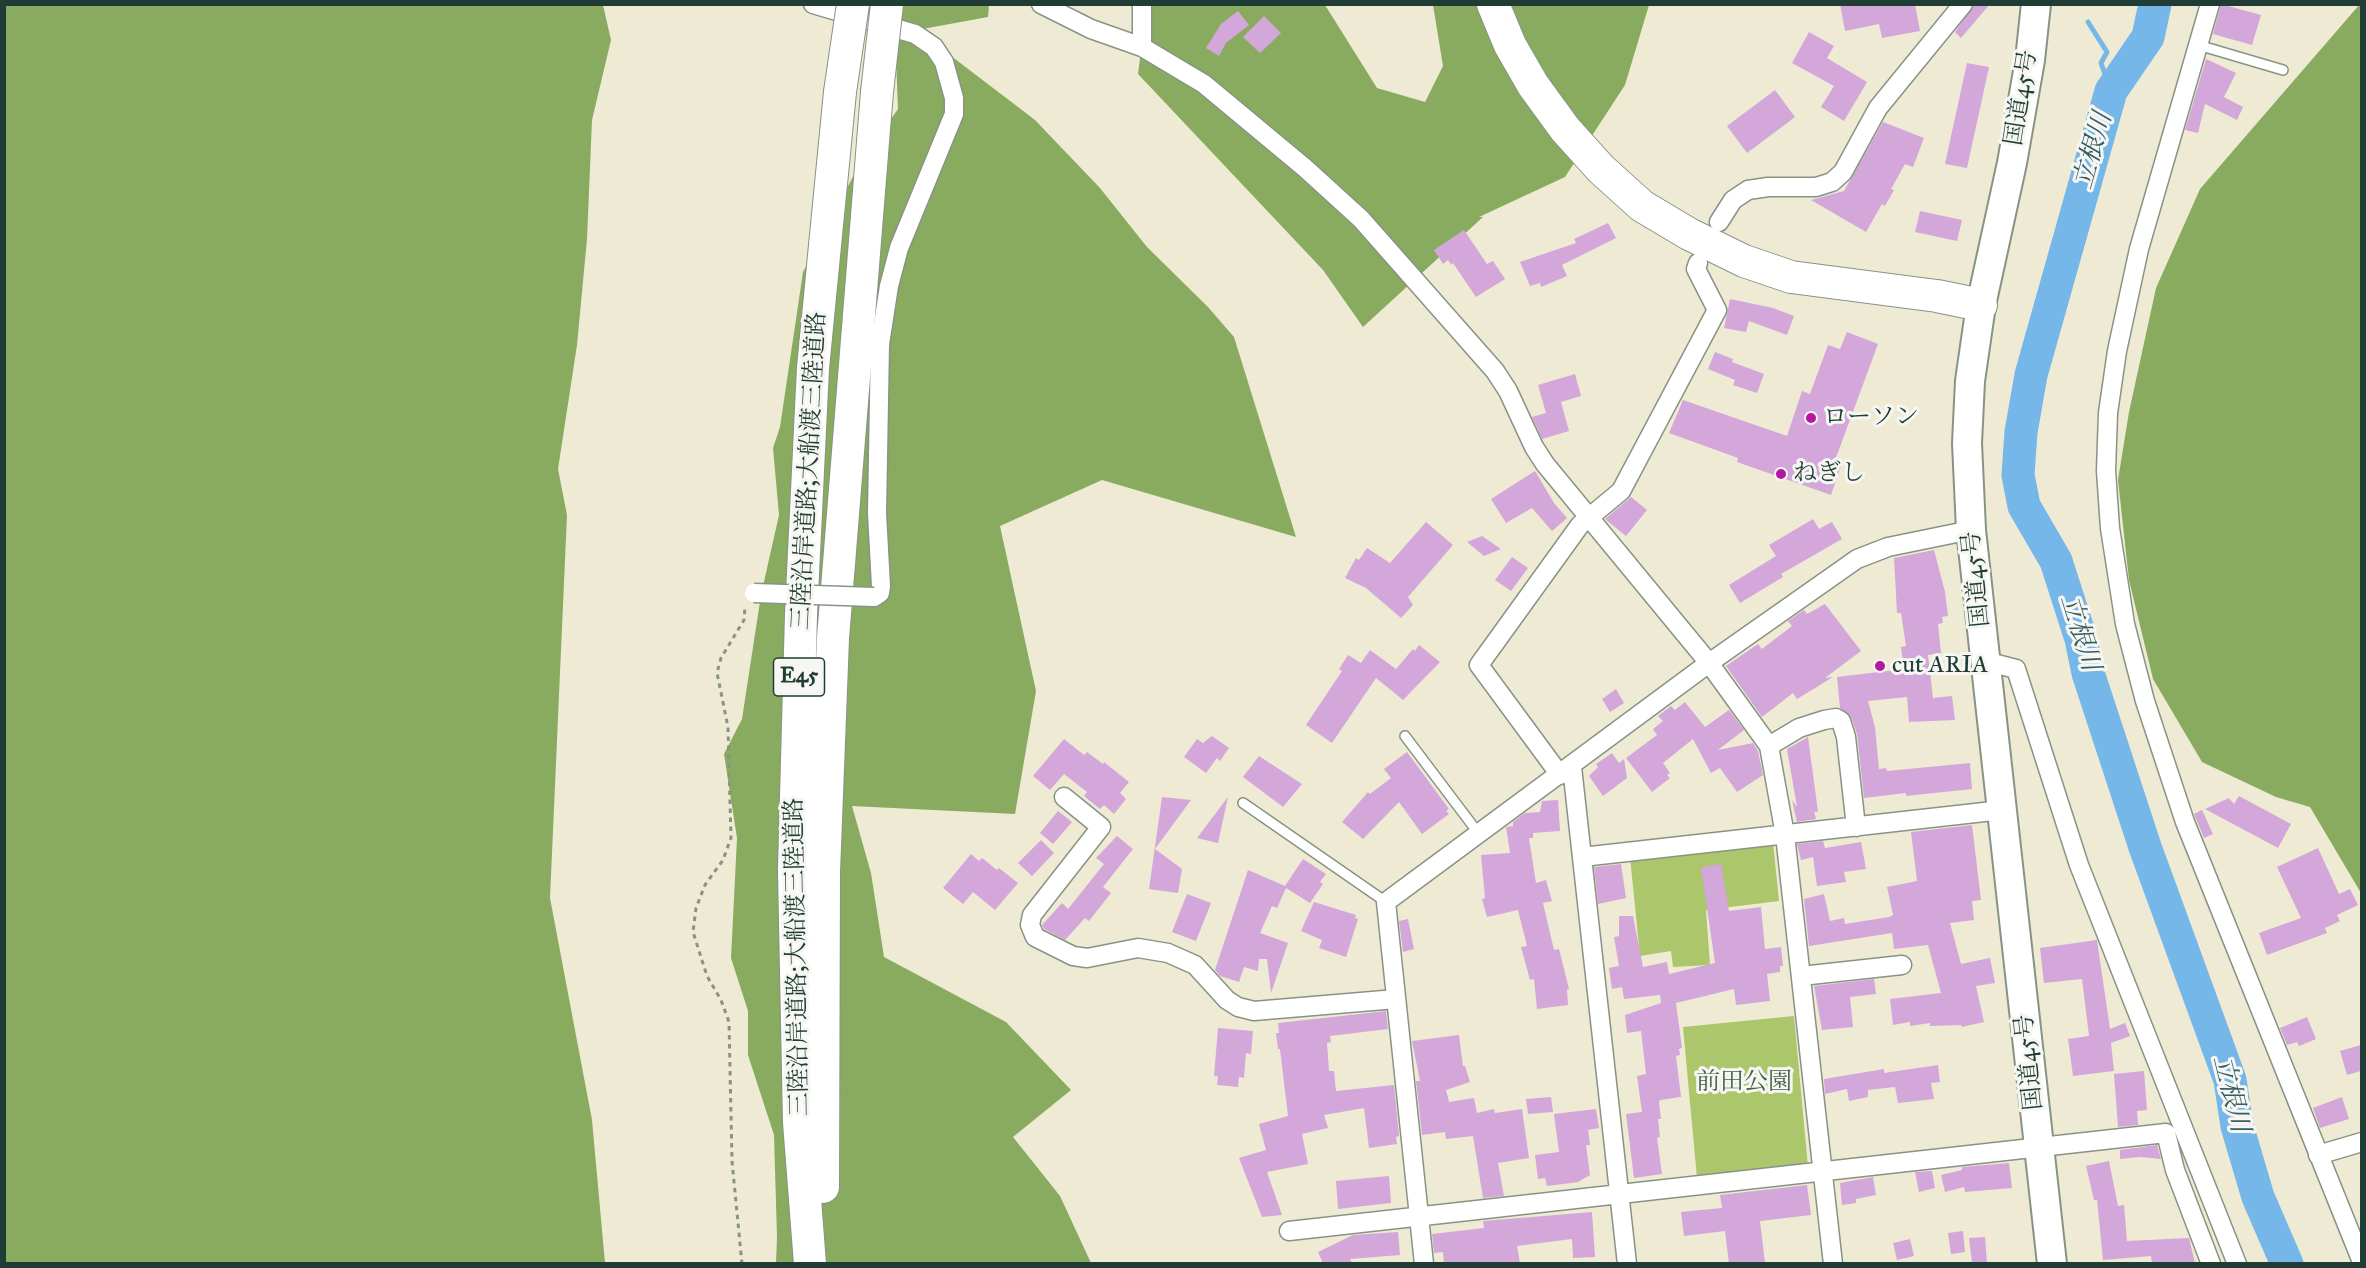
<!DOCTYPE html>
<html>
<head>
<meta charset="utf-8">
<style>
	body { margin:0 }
	#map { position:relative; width:2366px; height:1268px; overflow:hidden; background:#efead4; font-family:"IM FELL Great Primer",serif }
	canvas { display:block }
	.frame { position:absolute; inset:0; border:6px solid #1f3d34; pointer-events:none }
</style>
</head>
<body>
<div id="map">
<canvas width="2366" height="1268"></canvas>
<div class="frame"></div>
</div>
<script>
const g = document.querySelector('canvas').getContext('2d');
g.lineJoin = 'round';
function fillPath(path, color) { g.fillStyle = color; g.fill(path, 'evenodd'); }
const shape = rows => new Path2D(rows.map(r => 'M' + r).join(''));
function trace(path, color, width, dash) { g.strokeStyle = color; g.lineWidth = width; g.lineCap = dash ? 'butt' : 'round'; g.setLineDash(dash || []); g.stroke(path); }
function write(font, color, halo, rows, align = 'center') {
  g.font = font + ' "IM FELL Great Primer","Noto Serif JP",serif'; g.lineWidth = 6; g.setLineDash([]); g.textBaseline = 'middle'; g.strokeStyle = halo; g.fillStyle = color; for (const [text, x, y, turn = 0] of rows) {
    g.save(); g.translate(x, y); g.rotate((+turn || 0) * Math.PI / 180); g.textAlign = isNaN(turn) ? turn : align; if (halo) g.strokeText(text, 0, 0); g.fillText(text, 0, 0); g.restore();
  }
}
const green = shape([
	[1773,842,1779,901,1706,910,1710,965,1673,967,1671,951,1640,956,1630,857],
	[1794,1016,1808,1167,1697,1178,1683,1027]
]);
const forest = shape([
	[5,4,603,5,611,40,592,120,587,239,577,345,558,469,567,515,550,898,592,1120,605,1263,5,1263],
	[2360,4,2362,5,2361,893,2310,807,2276,797,2202,762,2153,679,2129,580,2118,480,2129,412,2156,288,2200,189],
	[879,5,989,5,988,17,917,30,1035,120,1100,188,1147,247,1208,307,1234,337,1296,537,1102,480,1000,526,1036,691,1015,814,852,806,871,873,884,957,1006,1022,1071,1090,1013,1137,1060,1196,1091,1263,776,1263,777,1237,774,1135,748,1055,748,1011,731,958,737,838,724,754,742,719,761,595,779,515,773,448,780,427,803,272,858,167,898,109,896,58],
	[1147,5,1325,5,1377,88,1425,102,1443,66,1433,5,1649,5,1625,85,1565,177,1479,217,1483,217,1363,327,1323,270,1138,74]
]);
const stream = shape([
	[2088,22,2107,52,2101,63,2111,91]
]);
const river = shape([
	[2155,4,2148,37,2111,91,2031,375,2021,432,2018,475,2024,506,2056,561,2081,639,2088,673,2145,847,2230,1080,2237,1126,2258,1197,2287,1264]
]);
const building = shape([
	[1840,4,1915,4,1920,31,1882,38,1879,24,1845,31],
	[1974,4,1990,4,1961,38,1955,32],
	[2221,4,2261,15,2252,45,2213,34],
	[1238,11,1249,25,1226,43,1219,56,1206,48,1221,24],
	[1264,16,1281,33,1260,53,1243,37],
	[1809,32,1834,46,1827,58,1867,82,1844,121,1821,107,1834,86,1792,63],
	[2206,59,2236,73,2224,97,2243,107,2237,120,2205,104,2198,133,2185,130],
	[1967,63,1989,67,1967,168,1945,164],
	[1775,90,1795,117,1747,153,1727,126],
	[1883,122,1924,138,1913,167,1905,164,1891,189,1894,190,1885,206,1882,204,1866,232,1811,200,1844,191],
	[1920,211,1962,220,1957,241,1915,232],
	[1608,223,1616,238,1562,265,1567,276,1541,287,1540,283,1530,286,1520,262,1576,243,1574,239],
	[1464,230,1487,264,1493,261,1505,279,1476,297,1453,263,1451,265,1448,260,1443,264,1434,250],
	[1730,299,1773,308,1794,316,1787,335,1749,321,1746,332,1724,328],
	[1847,332,1878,344,1834,463,1841,466,1831,495,1737,462,1738,458,1669,433,1683,400,1787,436,1802,391,1810,394,1828,345,1840,349],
	[1715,352,1733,359,1732,362,1764,374,1757,393,1733,385,1735,380,1708,369],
	[1575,374,1581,396,1561,402,1569,431,1542,439,1532,417,1546,413,1538,385],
	[1535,471,1554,503,1567,518,1552,531,1532,508,1506,523,1491,499],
	[1631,497,1647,510,1626,536,1605,519],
	[1813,519,1819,529,1832,522,1842,539,1781,574,1783,577,1740,603,1729,585,1776,556,1769,545],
	[1426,522,1453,545,1408,597,1413,605,1401,618,1366,588,1345,578,1356,558,1359,560,1367,548,1390,563],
	[1482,536,1501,549,1484,556,1467,542],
	[1934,550,1945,592,1948,616,1942,617,1943,623,1938,624,1941,653,1928,655,1933,698,1952,696,1955,720,1909,722,1907,697,1868,701,1875,727,1879,769,1886,768,1887,771,1970,763,1972,789,1906,796,1906,793,1864,798,1857,734,1851,717,1840,708,1837,677,1904,669,1901,647,1906,646,1901,613,1897,613,1894,558],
	[1512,557,1528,568,1511,591,1495,580],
	[1825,604,1861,651,1825,678,1833,677,1797,699,1793,693,1762,717,1726,666,1758,644,1762,649,1792,626,1788,621,1804,610,1807,614],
	[1419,645,1440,662,1403,700,1376,678,1332,743,1306,725,1342,671,1339,669,1348,655,1361,663,1370,650,1396,669,1413,649,1415,651],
	[1616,689,1624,703,1610,712,1602,699],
	[1685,702,1705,727,1729,710,1744,730,1718,750,1753,743,1758,751,1763,775,1737,792,1720,768,1711,773,1693,739,1663,763,1670,773,1667,775,1670,778,1652,792,1626,758,1657,735,1653,729,1663,721,1658,716,1671,706,1675,710],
	[1212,736,1229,748,1220,761,1217,758,1206,773,1184,757,1197,739,1203,743],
	[1808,737,1818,812,1814,812,1816,819,1797,822,1792,800,1797,807,1787,749],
	[1064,739,1084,755,1087,752,1103,764,1104,762,1129,782,1120,793,1126,799,1114,814,1104,805,1100,809,1084,796,1087,792,1064,774,1050,790,1033,776],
	[1407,752,1449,809,1446,811,1449,814,1422,834,1399,802,1363,839,1342,822,1368,792,1370,794,1391,778,1384,769],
	[1612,753,1619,763,1624,759,1627,778,1603,796,1589,776,1598,767,1596,764],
	[1259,756,1302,784,1283,807,1243,777],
	[2239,796,2291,824,2278,848,2205,809,2229,798,2234,804],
	[1162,797,1191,800,1155,849,1182,869,1178,893,1149,889],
	[1228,797,1218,843,1197,838],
	[1558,800,1560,831,1533,833,1533,838,1529,838,1536,883,1546,880,1552,901,1543,903,1554,950,1559,949,1569,989,1567,989,1568,1005,1537,1009,1534,979,1530,980,1521,947,1527,946,1518,910,1487,917,1482,899,1485,898,1481,855,1510,853,1506,827,1513,826,1513,822,1525,813,1540,812,1542,801],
	[2202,810,2213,834,2204,838,2194,814],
	[1058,811,1072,822,1053,844,1040,833],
	[1972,825,1981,900,1972,901,1974,920,1950,923,1961,964,1990,958,1995,983,1976,986,1984,1022,1962,1027,1961,1025,1930,1026,1930,1023,1910,1026,1910,1022,1893,1025,1890,999,1941,993,1928,945,1894,949,1892,933,1809,946,1804,899,1824,894,1830,921,1844,918,1845,924,1889,917,1893,915,1887,887,1917,881,1911,832],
	[1117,836,1133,849,1103,887,1111,893,1089,921,1085,918,1065,940,1044,929,1042,925,1062,903,1068,909,1104,864,1096,858],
	[1041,840,1054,853,1032,876,1018,863],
	[1823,841,1825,848,1861,842,1866,869,1844,872,1846,882,1817,886,1813,857,1801,860,1797,844],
	[2318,848,2339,894,2350,889,2358,905,2337,915,2340,921,2325,928,2327,933,2267,955,2259,933,2301,918,2277,867],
	[971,854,979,861,982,858,997,870,999,868,1018,883,995,910,973,892,963,904,943,888],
	[1303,859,1326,874,1320,882,1323,884,1310,903,1286,888,1277,908,1272,906,1260,933,1288,943,1271,993,1267,959,1259,959,1258,971,1244,967,1239,982,1220,976,1215,970,1248,870,1285,886],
	[1621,864,1626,898,1598,904,1594,867],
	[1721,864,1729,911,1761,907,1765,949,1781,947,1783,966,1780,966,1780,972,1767,974,1770,1001,1736,1005,1734,989,1676,1003,1682,1048,1679,1049,1680,1055,1676,1056,1681,1097,1660,1100,1659,1103,1661,1119,1658,1119,1660,1137,1657,1138,1662,1174,1634,1178,1626,1114,1642,1112,1637,1076,1646,1074,1641,1031,1627,1033,1625,1015,1661,1003,1660,995,1624,999,1622,987,1612,989,1609,968,1619,966,1614,937,1619,936,1619,916,1633,916,1643,967,1667,962,1669,974,1715,963,1701,867],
	[1187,894,1211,903,1196,941,1172,932],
	[1314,902,1356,915,1355,918,1358,919,1346,957,1319,948,1322,940,1301,931],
	[1408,919,1414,949,1403,952,1399,921],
	[2097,940,2110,1029,2125,1023,2130,1036,2111,1043,2114,1071,2073,1076,2068,1039,2089,1036,2082,979,2044,983,2040,948],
	[1874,979,1876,994,1850,997,1853,1027,1822,1030,1814,986],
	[1386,1011,1388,1029,1330,1036,1331,1042,1327,1043,1329,1071,1334,1071,1336,1091,1394,1085,1399,1136,1396,1137,1397,1144,1369,1148,1364,1108,1324,1115,1328,1128,1302,1134,1308,1164,1267,1172,1282,1215,1262,1217,1239,1158,1266,1150,1259,1124,1288,1116,1280,1049,1278,1049,1276,1033,1279,1033,1278,1023],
	[2307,1017,2316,1039,2299,1046,2297,1042,2287,1045,2280,1028],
	[1218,1028,1253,1031,1251,1054,1246,1053,1244,1078,1239,1077,1238,1087,1217,1085,1218,1076,1214,1076],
	[1459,1035,1463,1066,1465,1066,1470,1082,1446,1090,1449,1102,1474,1098,1477,1113,1494,1109,1495,1113,1522,1109,1529,1158,1498,1163,1504,1196,1483,1198,1473,1136,1446,1139,1445,1132,1422,1135,1416,1081,1420,1081,1412,1041],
	[2361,1045,2361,1071,2347,1075,2340,1051],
	[1938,1065,1940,1082,1931,1083,1934,1099,1898,1103,1895,1087,1868,1090,1868,1097,1849,1101,1847,1089,1825,1094,1824,1079,1884,1069,1884,1073],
	[2144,1071,2147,1110,2137,1111,2138,1125,2118,1127,2114,1074],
	[1551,1097,1553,1112,1528,1114,1526,1099],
	[2342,1097,2349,1119,2320,1128,2313,1108],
	[1596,1109,1599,1128,1588,1130,1590,1145,1586,1145,1590,1175,1578,1182,1547,1186,1545,1178,1538,1179,1535,1155,1559,1152,1554,1114],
	[2157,1145,2161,1159,2140,1157,2120,1159,2120,1150],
	[2109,1161,2118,1206,2124,1205,2127,1241,2189,1238,2195,1263,2152,1263,2151,1256,2103,1260,2097,1200,2094,1200,2086,1166],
	[2009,1163,2012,1188,1965,1192,1964,1187,1945,1192,1941,1175,1962,1170,1962,1167],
	[1932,1171,1935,1188,1919,1192,1915,1172],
	[1389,1176,1391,1203,1338,1209,1336,1181],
	[1873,1177,1876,1195,1856,1199,1856,1203,1842,1205,1840,1183],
	[1807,1185,1811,1215,1760,1221,1765,1263,1729,1263,1725,1231,1684,1236,1681,1212,1722,1208,1720,1195],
	[1592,1212,1595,1257,1573,1258,1572,1239,1517,1246,1520,1263,1444,1263,1443,1252,1434,1253,1432,1234,1484,1228,1483,1221],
	[1963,1231,1965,1252,1951,1254,1948,1233],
	[1398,1232,1400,1255,1350,1259,1352,1263,1323,1263,1318,1252,1353,1235],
	[1985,1237,1987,1263,1972,1263,1969,1238],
	[1910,1239,1914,1256,1897,1260,1893,1243]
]);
const path = shape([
	[742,1264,732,1161,729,1022,721,1000,707,976,693,932,696,908,705,885,723,860,731,838,728,727,717,673,721,658,744,620,745,607]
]);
const service = shape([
	[2198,45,2283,70],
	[1405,736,1479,834],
	[1243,803,1386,902]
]);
const minor = shape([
	[813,4,915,34,934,47,944,62,954,98,954,114,899,248,889,286,880,344,877,513,881,586,880,593,874,597],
	[1041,4,1091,29,1142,47,1204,84,1305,168,1361,219,1495,371,1508,391,1534,447,1545,464,1709,663,1769,746,1785,835,1833,1264],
	[2210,4,2139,249,2117,351,2108,413,2106,471,2110,528,2125,624,2145,701,2185,822,2362,1262],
	[1142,47,1142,4],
	[1719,222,1733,200,1748,190,1768,187,1816,187,1832,182,1843,172,1878,108,1963,4],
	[1985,661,2016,669,2079,865,2237,1264],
	[1769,746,1799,728,1824,720,1836,718,1841,721,1846,737,1856,827],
	[1572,767,1627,1264],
	[1560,775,1479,665,1580,525,1621,491,1717,310,1696,269,1698,263],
	[1064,797,1101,827,1032,915,1030,925,1035,937,1073,956,1087,958,1138,948,1168,953,1195,965,1227,1000,1238,1007,1254,1011,1396,999],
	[1582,857,2002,810],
	[1801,976,1902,965],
	[2318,1155,2362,1142],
	[1289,1231,2166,1133,2175,1170,2211,1264],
	[1424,1264,1386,902,1709,663,1857,559,1888,547,1971,530]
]);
const trunk = shape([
	[2036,4,2030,60,2012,163,1981,305,1970,381,1967,443,1971,530,2052,1264]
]);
const motorway = shape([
	[1493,4,1510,45,1533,85,1565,129,1601,169,1642,206,1689,234,1744,261,1791,277,1937,296,1981,305],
	[823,1187,824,872,833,638,877,92],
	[810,1264,799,1122,794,870,801,615,813,368,840,92]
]);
const minorBridge = shape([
	[754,593,874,597]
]);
const motorwayBridge = shape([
	[840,92,853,4],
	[877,92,887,4]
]);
const markers = [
	[1811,418,6,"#b5179e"],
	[1781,474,6,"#b5179e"],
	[1880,666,6,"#b5179e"]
];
const shields = [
	[799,677,51]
];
const shieldNames = [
	["E45",799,677]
];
const streetNames = [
	["国道45号",2022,98,-81],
	["三陸沿岸道路;大船渡三陸道路",810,471,-87],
	["国道45号",1977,579,-96],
	["三陸沿岸道路;大船渡三陸道路",798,957,-91],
	["国道45号",2030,1062,-96]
];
const poiNames = [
	["ローソン",1823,418],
	["ねぎし",1793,474],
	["cut ARIA",1892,666]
];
const parkNames = [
	["前田公園",1744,1083]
];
const waterNames = [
	["立根川",2094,151,-74],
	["立根川",2079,633,73],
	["立根川",2230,1094,76]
];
fillPath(green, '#acc66c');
fillPath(forest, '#89ab60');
trace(stream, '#76b7ea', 5);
trace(river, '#76b7ea', 33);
fillPath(building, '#d3a7da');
trace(service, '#879484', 12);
trace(minor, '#879484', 21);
trace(trunk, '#879484', 32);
trace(motorway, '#879484', 34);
trace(path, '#879484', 3, [4.5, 4.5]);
trace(service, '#fff', 9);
trace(minor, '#fff', 18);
trace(trunk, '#fff', 28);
trace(motorway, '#fff', 32);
trace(minorBridge, '#879484', 21, []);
trace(motorwayBridge, '#879484', 34, []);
trace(minorBridge, '#fff', 18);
trace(motorwayBridge, '#fff', 32);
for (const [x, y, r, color] of markers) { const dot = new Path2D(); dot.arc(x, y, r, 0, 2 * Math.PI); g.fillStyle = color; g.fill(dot); trace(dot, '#f6f6f2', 2); }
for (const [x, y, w] of shields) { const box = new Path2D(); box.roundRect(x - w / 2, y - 19, w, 38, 4.5); g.fillStyle = '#f6f6f2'; g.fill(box); trace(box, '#1f3d34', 1.5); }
write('bold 22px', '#1f3d34', null, shieldNames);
write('24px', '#1f3d34', '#f6f6f2', streetNames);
write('24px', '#1f3d34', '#f6f6f2', poiNames, 'left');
write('24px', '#425f42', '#f6f6f2', parkNames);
write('italic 26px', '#355c62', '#f6f6f2', waterNames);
</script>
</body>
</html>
